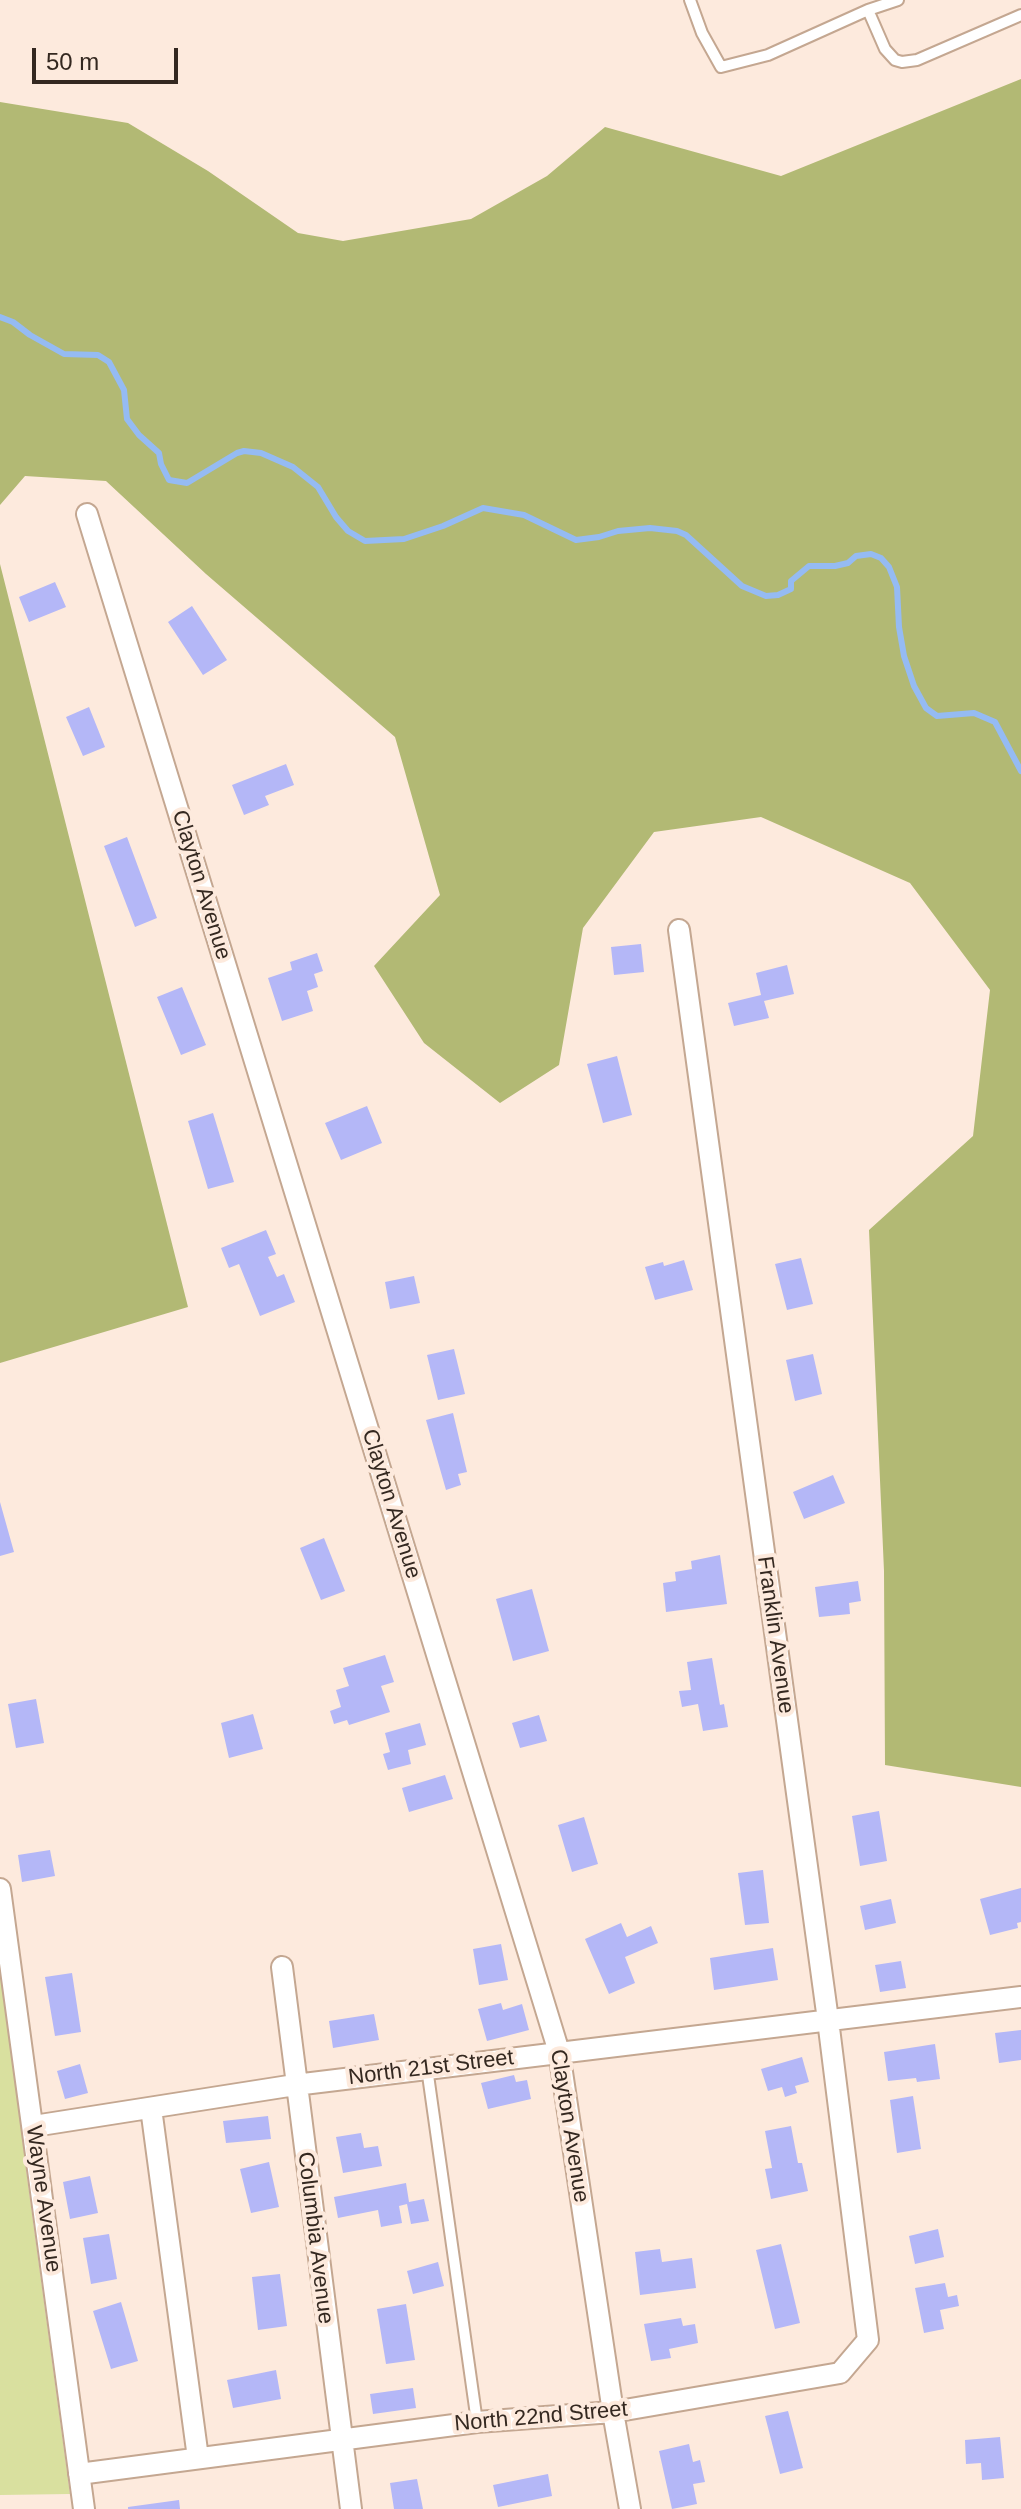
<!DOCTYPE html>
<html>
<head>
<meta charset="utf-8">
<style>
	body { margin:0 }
	#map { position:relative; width:1021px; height:2509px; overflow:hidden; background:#fdeadd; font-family:Arial,sans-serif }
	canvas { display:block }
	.scale { position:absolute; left:32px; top:48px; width:146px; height:36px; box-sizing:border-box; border:4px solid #342820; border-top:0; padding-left:10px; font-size:24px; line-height:28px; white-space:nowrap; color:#342820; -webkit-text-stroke:6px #fdeadd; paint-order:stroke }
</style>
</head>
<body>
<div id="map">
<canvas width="1021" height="2509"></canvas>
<div class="scale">50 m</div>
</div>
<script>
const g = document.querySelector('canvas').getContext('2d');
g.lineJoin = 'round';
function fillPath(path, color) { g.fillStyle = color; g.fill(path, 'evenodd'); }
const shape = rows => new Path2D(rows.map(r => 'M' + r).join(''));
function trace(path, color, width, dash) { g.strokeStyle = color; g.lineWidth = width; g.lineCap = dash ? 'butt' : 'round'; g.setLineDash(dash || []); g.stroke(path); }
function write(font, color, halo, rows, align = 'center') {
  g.font = font + ' Arial,sans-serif'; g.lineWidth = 8; g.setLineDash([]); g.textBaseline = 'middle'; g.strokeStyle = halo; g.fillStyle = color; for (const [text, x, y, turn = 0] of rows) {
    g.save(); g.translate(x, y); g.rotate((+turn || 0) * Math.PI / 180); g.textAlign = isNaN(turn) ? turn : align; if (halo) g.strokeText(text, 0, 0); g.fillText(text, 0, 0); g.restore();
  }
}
const green = shape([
	[0,1961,28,2184,70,2494,0,2495]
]);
const forest = shape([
	[1021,79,1021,1787,885,1765,884,1571,869,1230,973,1136,990,990,910,883,761,817,654,832,583,928,559,1065,500,1103,424,1043,374,966,440,895,395,737,206,574,106,481,25,476,0,505,0,102,128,123,208,171,298,233,343,241,471,219,547,176,605,127,781,176],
	[0,564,188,1307,0,1363]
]);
const stream = shape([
	[0,317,13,322,30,335,64,354,98,355,109,362,124,390,127,419,139,435,159,453,161,464,169,480,187,483,237,453,244,451,261,453,293,467,318,487,336,517,348,531,365,541,404,539,443,526,483,508,524,515,576,540,599,537,618,531,650,528,677,531,686,535,742,586,766,596,778,595,791,589,791,581,809,566,835,566,848,563,856,556,871,554,881,558,889,567,897,587,899,627,904,656,914,686,926,708,937,716,974,713,995,722,1021,771]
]);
const building = shape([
	[55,582,66,607,29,622,19,597],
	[192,606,227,660,203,675,168,622],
	[89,707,105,747,83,756,66,717],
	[286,764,294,785,265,796,269,805,244,815,232,785],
	[127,837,157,918,135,927,104,846],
	[641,944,644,972,614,975,611,947],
	[317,953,323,971,314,974,318,987,307,991,313,1011,282,1021,268,978,292,970,290,962],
	[787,965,794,994,764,1001,769,1018,734,1026,728,1003,761,995,756,973],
	[182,987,206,1045,181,1055,157,997],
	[617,1056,632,1115,603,1123,587,1064],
	[367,1106,382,1143,341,1160,325,1123],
	[213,1113,234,1182,208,1189,188,1121],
	[266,1230,276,1254,268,1257,277,1277,284,1274,295,1302,260,1316,239,1264,229,1268,221,1248],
	[801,1258,813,1304,787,1310,775,1264],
	[684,1260,693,1290,655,1300,645,1267,663,1262,664,1266],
	[414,1276,420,1303,390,1309,385,1282],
	[454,1349,465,1394,438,1400,427,1355],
	[813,1354,822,1394,795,1401,786,1360],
	[453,1413,467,1472,458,1474,461,1485,446,1490,426,1420],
	[833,1475,845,1503,804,1519,793,1492],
	[0,1502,14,1552,0,1556],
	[324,1538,345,1591,321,1600,300,1548],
	[720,1555,727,1604,666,1612,663,1583,676,1581,675,1572,692,1569,691,1561],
	[858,1581,861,1601,849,1603,850,1614,819,1617,815,1587],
	[532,1589,549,1651,513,1661,496,1599],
	[385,1655,394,1682,381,1686,390,1712,349,1725,347,1720,334,1724,330,1711,341,1707,336,1690,349,1686,343,1668],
	[712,1658,720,1705,724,1704,728,1727,703,1731,698,1704,682,1707,679,1691,691,1690,687,1662],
	[36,1699,44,1743,16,1748,8,1704],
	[253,1714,263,1749,229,1758,221,1723],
	[539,1715,547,1741,520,1748,512,1723],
	[420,1723,426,1745,408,1750,411,1764,388,1770,383,1754,390,1752,385,1733],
	[445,1775,453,1799,409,1812,402,1788],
	[879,1811,887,1861,860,1866,852,1816],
	[584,1817,598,1864,572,1872,558,1825],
	[50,1850,55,1876,22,1882,18,1855],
	[763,1870,769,1923,745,1925,738,1873],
	[1021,1888,1021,1922,1017,1923,1018,1928,990,1935,980,1899],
	[891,1899,896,1923,865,1930,860,1906],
	[621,1923,627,1937,651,1926,658,1943,625,1957,635,1983,609,1994,585,1939],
	[501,1944,508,1980,479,1985,473,1949],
	[773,1948,778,1980,714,1990,710,1958],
	[901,1961,906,1988,880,1992,875,1965],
	[72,1973,81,2032,55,2036,45,1977],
	[501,2003,503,2010,522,2004,529,2030,487,2041,478,2009],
	[374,2014,379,2040,333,2048,329,2021],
	[1021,2030,1021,2060,999,2063,995,2033],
	[935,2044,940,2079,917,2082,916,2078,888,2081,884,2052],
	[802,2057,809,2082,795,2086,797,2093,785,2097,782,2087,768,2091,761,2069],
	[80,2064,88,2093,65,2099,57,2071],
	[514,2075,516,2082,527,2080,531,2099,488,2109,481,2083],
	[913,2096,921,2149,897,2153,890,2100],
	[268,2116,271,2139,226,2143,223,2121],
	[791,2126,798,2163,802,2163,808,2191,771,2199,765,2169,772,2168,765,2131],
	[361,2133,364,2148,378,2146,382,2166,343,2173,336,2137],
	[269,2162,279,2207,251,2213,240,2169],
	[90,2176,98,2213,70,2219,63,2182],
	[406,2183,409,2202,424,2199,429,2221,411,2224,407,2204,399,2206,402,2223,381,2227,378,2210,338,2218,334,2197],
	[938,2229,944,2257,915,2264,909,2236],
	[109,2234,117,2279,91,2284,83,2238],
	[781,2244,800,2323,775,2329,756,2250],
	[660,2249,662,2262,692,2258,696,2288,640,2295,635,2252],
	[438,2262,444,2286,413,2294,407,2271],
	[280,2274,287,2326,258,2330,252,2277],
	[945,2283,948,2297,957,2295,959,2306,940,2310,944,2329,924,2333,915,2288],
	[121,2302,138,2361,111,2369,93,2311],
	[406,2304,415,2360,386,2364,377,2309],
	[681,2318,683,2326,695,2324,698,2343,669,2349,671,2358,651,2361,644,2324],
	[276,2370,281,2399,233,2408,227,2380],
	[413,2388,416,2408,373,2414,370,2394],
	[788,2411,803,2468,780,2474,765,2416],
	[1000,2437,1004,2478,982,2480,981,2463,966,2464,965,2440],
	[689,2444,693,2462,700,2460,705,2482,693,2484,697,2504,672,2509,659,2451],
	[548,2474,552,2496,498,2507,493,2485],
	[417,2479,423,2509,394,2509,390,2483],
	[179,2500,180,2509,128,2509,128,2507]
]);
const lane = shape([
	[690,0,702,33,721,67,768,55,868,10,898,0],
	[868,10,885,49,895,60,902,62,917,60,1021,15],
	[427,2068,477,2422]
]);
const street = shape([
	[87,514,559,2052,613,2412,630,2509],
	[0,1889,84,2509],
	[282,1967,351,2509],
	[151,2108,198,2458],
	[34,2126,295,2085,1021,1997],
	[79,2474,477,2422,613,2412,840,2373,868,2340,828,2020,679,930]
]);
const streetNames = [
	["Clayton Avenue",201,885,73],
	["Clayton Avenue",391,1504,73],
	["Franklin Avenue",775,1635,82],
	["North 21st Street",431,2068,-7],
	["Clayton Avenue",569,2126,81],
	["Wayne Avenue",43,2199,82],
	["Columbia Avenue",315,2238,83],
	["North 22nd Street",541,2417,-5]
];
fillPath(green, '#d9e09f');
fillPath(forest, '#b2b974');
trace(stream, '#95bbf3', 6);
fillPath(building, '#b4b7f7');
trace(lane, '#c4a791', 14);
trace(street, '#c4a791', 24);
trace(lane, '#fff', 10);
trace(street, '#fff', 20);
write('22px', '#342820', '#fdeadd', streetNames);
</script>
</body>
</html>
